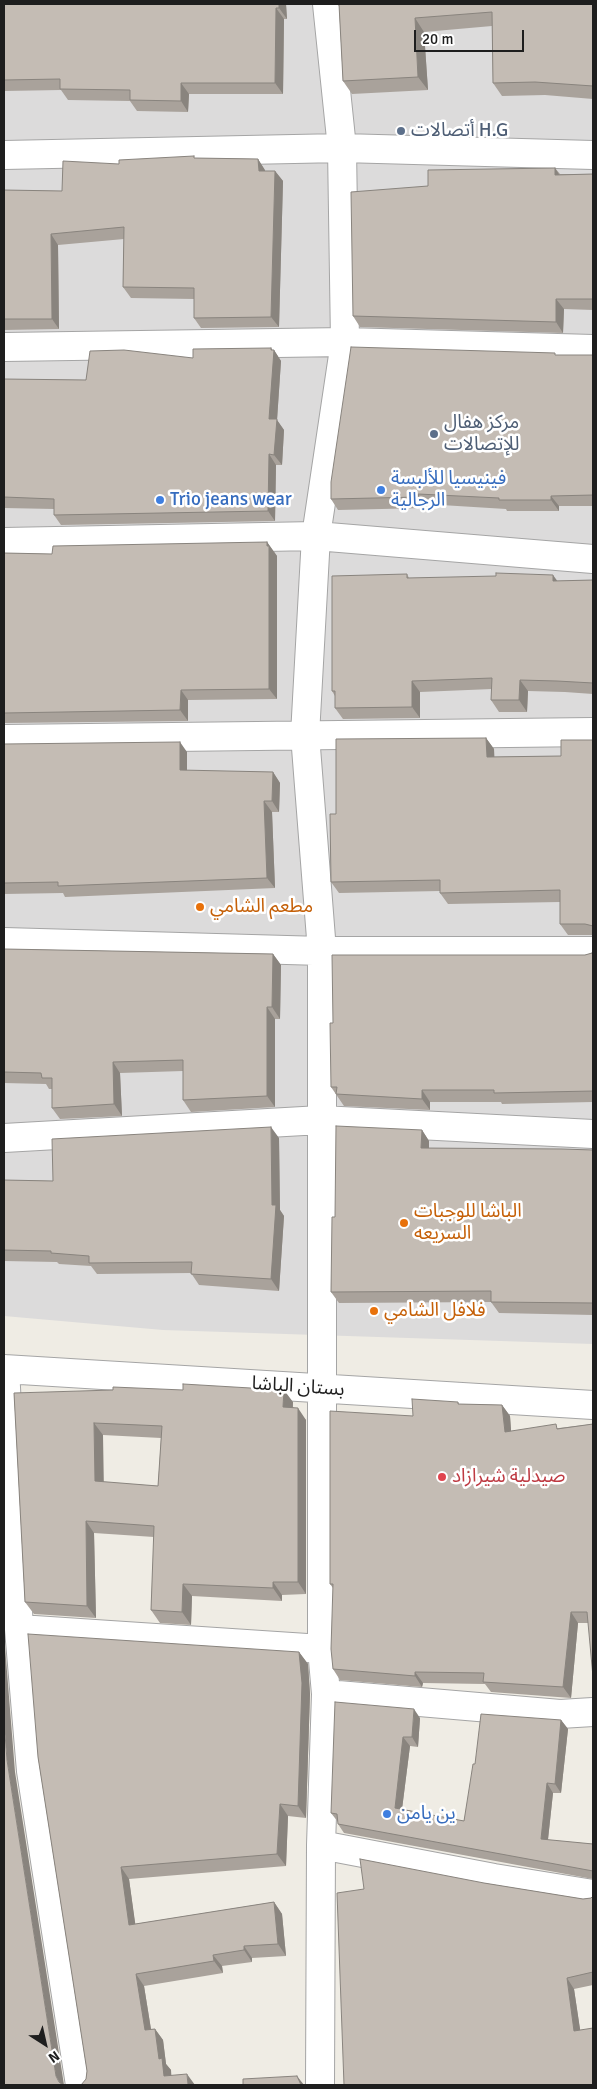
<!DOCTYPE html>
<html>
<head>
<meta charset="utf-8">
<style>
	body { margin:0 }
	#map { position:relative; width:597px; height:2089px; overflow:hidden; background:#efece4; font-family:Signika,sans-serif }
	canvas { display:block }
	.frame { position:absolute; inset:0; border:5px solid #1e1e1e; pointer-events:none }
	.north { position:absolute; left:20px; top:2019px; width:50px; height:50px; -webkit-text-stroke:4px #fff; paint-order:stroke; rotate:145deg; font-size:14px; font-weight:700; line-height:20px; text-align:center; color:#1e1e1e }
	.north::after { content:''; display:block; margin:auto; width:18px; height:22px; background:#1e1e1e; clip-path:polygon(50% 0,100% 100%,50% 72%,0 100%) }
	.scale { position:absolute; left:414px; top:30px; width:110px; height:22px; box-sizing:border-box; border:2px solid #1e1e1e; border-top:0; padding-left:6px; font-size:15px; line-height:18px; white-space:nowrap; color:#1e1e1e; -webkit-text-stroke:4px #fff; paint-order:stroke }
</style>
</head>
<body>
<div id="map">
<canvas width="597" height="2089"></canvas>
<div class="frame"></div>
<div class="north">N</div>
<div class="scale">20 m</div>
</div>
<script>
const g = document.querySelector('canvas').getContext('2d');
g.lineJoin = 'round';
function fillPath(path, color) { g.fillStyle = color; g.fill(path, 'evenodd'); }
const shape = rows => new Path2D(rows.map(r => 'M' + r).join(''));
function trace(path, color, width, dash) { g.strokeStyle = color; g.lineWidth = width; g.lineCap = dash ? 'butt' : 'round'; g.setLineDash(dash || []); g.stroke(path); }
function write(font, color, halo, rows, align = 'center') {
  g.font = font + ' Signika,"Noto Sans Arabic",sans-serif'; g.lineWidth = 5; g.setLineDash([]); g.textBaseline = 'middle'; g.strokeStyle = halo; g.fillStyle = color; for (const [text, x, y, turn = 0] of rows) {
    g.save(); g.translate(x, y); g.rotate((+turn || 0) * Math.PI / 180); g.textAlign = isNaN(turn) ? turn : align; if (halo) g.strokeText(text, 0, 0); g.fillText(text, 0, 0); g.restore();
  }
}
const residential = shape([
	[4,4,593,4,593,1344,163,1330,4,1316]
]);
const street = shape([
	[4,155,342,148,593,155],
	[4,347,345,342,593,349],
	[4,542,316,536,593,559],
	[4,739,593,732],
	[4,942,322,951,593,951],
	[4,1138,321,1120,593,1134],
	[4,1369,593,1405],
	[5,1369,19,1629,31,1771,80,2085],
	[19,1629,322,1649],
	[326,1694,560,1714,593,1712],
	[321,1845,494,1878,593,1894],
	[320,2085,321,1845,326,1694,322,1649,322,951,305,735,316,536,345,342,342,148,327,4]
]);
const wall = shape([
	[4,4,286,4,287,19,284,19,283,94,189,94,188,112,137,111,130,101,68,100,61,90,4,91],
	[337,4,593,4,593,99,545,95,502,96,493,83,492,26,424,32,428,90,352,94,343,81,339,6],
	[195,158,258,159,265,171,275,171,283,181,279,327,201,328,194,318,194,299,131,298,123,287,124,239,58,245,59,329,4,330,4,190,62,191,119,164],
	[555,168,560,174,593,174,593,310,564,309,563,333,360,327,353,316,428,186],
	[272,350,274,350,281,361,277,420,284,430,282,465,276,465,275,521,61,525,54,515,54,509,4,508,4,379,86,380,193,358],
	[557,355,593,355,593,506,559,506,559,511,507,511,506,509,425,504,425,508,338,510,331,499],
	[267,542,277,556,277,699,188,700,188,721,4,723,4,553,52,554],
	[407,574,409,578,557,581,593,580,593,694,565,692,528,691,527,712,499,712,491,700,492,689,420,692,420,718,343,719,335,708,335,696,332,691],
	[486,738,494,749,494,757,561,756,593,740,593,935,568,935,560,924,560,902,448,904,440,893,440,891,339,893,331,882,336,814],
	[4,744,187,752,187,771,273,772,280,783,279,812,272,812,275,888,65,897,63,893,4,894],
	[4,949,273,954,281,965,280,1019,275,1019,275,1107,191,1112,183,1100,183,1071,120,1073,122,1116,60,1119,52,1108,52,1089,49,1089,46,1084,4,1083],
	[592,953,593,953,593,1102,502,1104,501,1102,430,1102,430,1110,344,1106,331,1087,333,1023],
	[422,1130,429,1141,429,1148,593,1150,593,1315,499,1313,491,1302,339,1303,331,1292,335,1217],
	[279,1138,280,1210,284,1216,279,1291,199,1285,191,1273,97,1274,91,1266,59,1264,57,1262,4,1261,4,1180,53,1181],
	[14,1393,293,1402,293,1407,306,1420,306,1594,282,1595,282,1601,192,1596,191,1625,160,1623,151,1610,154,1537,94,1533,96,1618,34,1614,25,1602],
	[103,1435,161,1438,158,1486,103,1482],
	[458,1402,459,1404,502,1405,510,1416,511,1431,559,1428,593,1424,588,1623,578,1623,571,1698,491,1692,485,1684,423,1683,422,1687,340,1680,333,1669,333,1588,330,1584,413,1416],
	[299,1652,308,1664,310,1694,306,1818,288,1816,286,1866,129,1879,135,1924,274,1902,282,1914,286,1956,252,1958,252,1962,222,1966,223,1973,144,1986,151,2029,155,2029,163,2040,166,2064,171,2070,171,2076,86,2079,87,2071,38,1757],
	[420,1718,418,1747,410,1746,402,1809,464,1821,475,1764,561,1720,568,1729,561,1793,553,1793,548,1840,593,1844,593,1879,344,1833,338,1824,338,1822,331,1813],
	[484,1883,583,1899,591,1898,593,1896,593,1985,574,1989,580,2030,593,2085]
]);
const shadedWall = shape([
	[279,4,286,4,287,19,279,8],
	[276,8,284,19,283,94,275,83],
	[415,18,424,32,428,90,418,77],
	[181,83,189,94,188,112,181,101],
	[258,159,265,170,266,182,259,171],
	[555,168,562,179,555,175],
	[275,171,283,181,279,327,271,317],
	[51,234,58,245,59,329,52,319],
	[556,299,564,309,563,333,556,322],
	[271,348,274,352,274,350,281,361,277,420,284,430,282,465,274,455,269,419],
	[269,454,276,465,275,521,268,511],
	[418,494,425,504,425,508,418,497],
	[551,496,559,506,559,511,551,500],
	[267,542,277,556,277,699,269,689],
	[553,575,561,586,553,581],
	[520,680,528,691,527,712,519,700],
	[412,681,420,692,420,718,412,707],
	[181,690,188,700,188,721,180,710],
	[486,738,494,749,495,768,487,757],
	[180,742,187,752,187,781,180,770],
	[273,772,280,783,279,812,272,801],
	[264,801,272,812,275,888,267,878],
	[273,954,281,965,280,1019,272,1007],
	[267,1007,275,1019,275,1107,267,1096],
	[113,1062,120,1073,122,1116,114,1104],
	[422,1090,430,1102,430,1110,422,1099],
	[271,1127,279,1138,280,1210,284,1216,279,1291,271,1279,272,1205],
	[422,1130,429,1141,429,1159,421,1148],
	[284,1390,293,1402,292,1419,283,1407],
	[502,1405,510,1416,512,1443,505,1432],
	[298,1408,306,1420,306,1594,298,1582],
	[94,1423,103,1435,104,1493,95,1481],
	[86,1521,94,1533,96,1618,87,1606],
	[273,1582,282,1595,282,1601,273,1588],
	[183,1584,192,1596,191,1625,182,1612],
	[571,1612,578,1623,571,1698,563,1687],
	[4,1634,15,1772,64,2085,61,2085,56,2076,7,1760,4,1721],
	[299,1652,308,1664,310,1694,306,1818,298,1806],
	[415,1672,423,1683,422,1687,415,1676],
	[414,1709,420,1718,418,1747,412,1737],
	[561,1720,568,1729,561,1793,555,1784],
	[403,1737,410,1746,401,1817,395,1808],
	[547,1783,553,1793,547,1848,541,1839],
	[280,1804,288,1816,286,1866,277,1854],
	[121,1867,129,1879,137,1936,129,1925],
	[274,1902,282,1914,286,1956,278,1944],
	[244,1946,252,1958,252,1962,244,1950],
	[213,1955,222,1966,223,1973,214,1961],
	[136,1974,144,1986,153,2042,145,2030],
	[567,1978,574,1989,582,2042,574,2031],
	[155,2029,163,2040,166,2064,171,2070,172,2085,164,2076,159,2059],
	[187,2074,195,2085,188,2085],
	[297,2076,304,2085,301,2085]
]);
const building = shape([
	[4,4,279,4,279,8,276,8,275,83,181,83,181,101,130,100,130,90,60,89,60,79,4,80,4,4],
	[339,4,593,4,593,86,535,82,493,83,492,12,415,18,418,77,343,81,339,4],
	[194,156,194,158,258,159,259,171,275,171,271,317,194,318,194,288,123,287,124,227,51,234,52,319,4,319,4,190,62,191,63,161,119,164,119,160,194,156],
	[555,168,555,175,593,174,593,299,556,299,556,322,353,316,351,192,428,186,428,170,555,168],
	[351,347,555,353,555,355,593,355,593,495,551,496,551,500,499,500,499,498,418,494,418,497,331,499,331,482,351,347],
	[271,348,271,350,274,350,269,419,277,419,274,455,269,454,268,511,54,515,54,499,4,497,4,379,86,380,90,351,124,350,193,358,193,349,271,348],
	[267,542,267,546,269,546,269,689,181,690,180,710,4,713,4,553,52,554,53,546,267,542],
	[496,573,553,575,553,581,593,580,593,683,557,681,520,680,519,700,491,700,492,678,412,681,412,707,335,708,335,691,332,691,332,576,407,574,407,578,496,576,496,573],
	[486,738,487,757,561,756,561,740,593,740,593,926,585,924,560,924,560,890,440,893,440,880,331,882,330,814,336,814,336,739,486,738],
	[180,742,180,770,273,772,272,801,264,801,267,878,58,886,58,882,4,883,4,744,180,742],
	[4,949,273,954,272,1007,267,1007,267,1096,183,1100,183,1060,113,1062,114,1104,52,1108,52,1078,42,1078,41,1073,4,1072,4,949],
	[592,953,593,953,593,1091,494,1093,494,1090,422,1090,422,1099,336,1094,337,1087,331,1087,330,1023,333,1023,332,955,585,955,592,953],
	[336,1126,422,1130,421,1148,562,1149,593,1150,593,1303,491,1302,491,1291,331,1292,332,1217,335,1217,336,1126],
	[271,1127,272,1205,276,1205,271,1279,191,1274,192,1262,89,1263,89,1256,51,1253,51,1251,4,1250,4,1180,53,1181,52,1139,271,1127],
	[183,1384,284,1390,283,1407,298,1408,298,1582,273,1582,273,1588,183,1584,182,1612,151,1610,154,1526,86,1521,87,1606,25,1602,14,1393,113,1390,113,1387,183,1390,183,1384],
	[94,1423,162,1426,158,1486,95,1481,94,1423],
	[412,1399,458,1402,458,1404,502,1405,505,1432,556,1424,557,1429,593,1424,593,1677,587,1612,571,1612,563,1687,483,1682,484,1673,415,1672,415,1676,333,1669,331,1649,333,1584,330,1584,330,1411,413,1416,412,1399],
	[28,1634,299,1652,302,1683,298,1806,280,1804,277,1854,121,1867,129,1925,274,1902,278,1944,244,1946,244,1950,213,1955,214,1961,136,1974,145,2030,155,2029,159,2059,162,2058,164,2076,187,2074,188,2085,81,2085,86,2079,87,2071,38,1757,28,1634],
	[335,1702,414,1709,412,1737,403,1737,395,1808,464,1821,473,1764,475,1764,481,1714,561,1720,555,1784,547,1783,541,1839,593,1844,593,1871,338,1824,337,1814,331,1813,335,1702],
	[4,1721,7,1760,56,2076,59,2082,63,2085,4,2085,4,1721],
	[360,1859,484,1883,583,1899,591,1898,593,1896,593,1972,567,1978,574,2031,593,2028,593,2085,344,2085,337,1893,364,1889,360,1859],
	[297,2076,301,2085,243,2085,243,2079,297,2076]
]);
const markers = [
	[401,131,5,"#5c6f8a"],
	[434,434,5,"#5c6f8a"],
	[381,490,5,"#3f7fe0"],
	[160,500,5,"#3f7fe0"],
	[200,907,5,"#e8710a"],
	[404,1223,5,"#e8710a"],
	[374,1311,5,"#e8710a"],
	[442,1477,5,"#e0444e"],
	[387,1814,5,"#3f7fe0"]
];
const serviceNames = [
	["أتصالات H.G",411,131],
	["مركز هفال",444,423],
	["للإتصالات",444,445]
];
const shopNames = [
	["فينيسيا للألبسة",391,479],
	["الرجالية",391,501],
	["Trio jeans wear",170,500],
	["ين يامن",397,1814]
];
const foodNames = [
	["مطعم الشامي",210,907],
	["الباشا للوجبات",414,1212],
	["السريعه",414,1234],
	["فلافل الشامي",384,1311]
];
const streetNames = [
	["بستان الباشا",298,1387,4]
];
const healthNames = [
	["صيدلية شيرازاد",452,1477]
];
fillPath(residential, '#dcdbdb');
trace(street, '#a5a5a5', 30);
trace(street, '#fff', 28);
fillPath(wall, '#a9a29b');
fillPath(shadedWall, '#89847e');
fillPath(building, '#c4bcb4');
trace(building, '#89847e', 1);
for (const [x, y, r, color] of markers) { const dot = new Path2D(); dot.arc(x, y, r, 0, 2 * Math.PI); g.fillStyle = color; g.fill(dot); trace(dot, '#fff', 2); }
write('19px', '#4e5e75', '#fff', serviceNames, 'left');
write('19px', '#366cbe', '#fff', shopNames, 'left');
write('19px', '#c56008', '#fff', foodNames, 'left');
write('19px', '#1e1e1e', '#fff', streetNames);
write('19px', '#be3a42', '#fff', healthNames, 'left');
</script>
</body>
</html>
